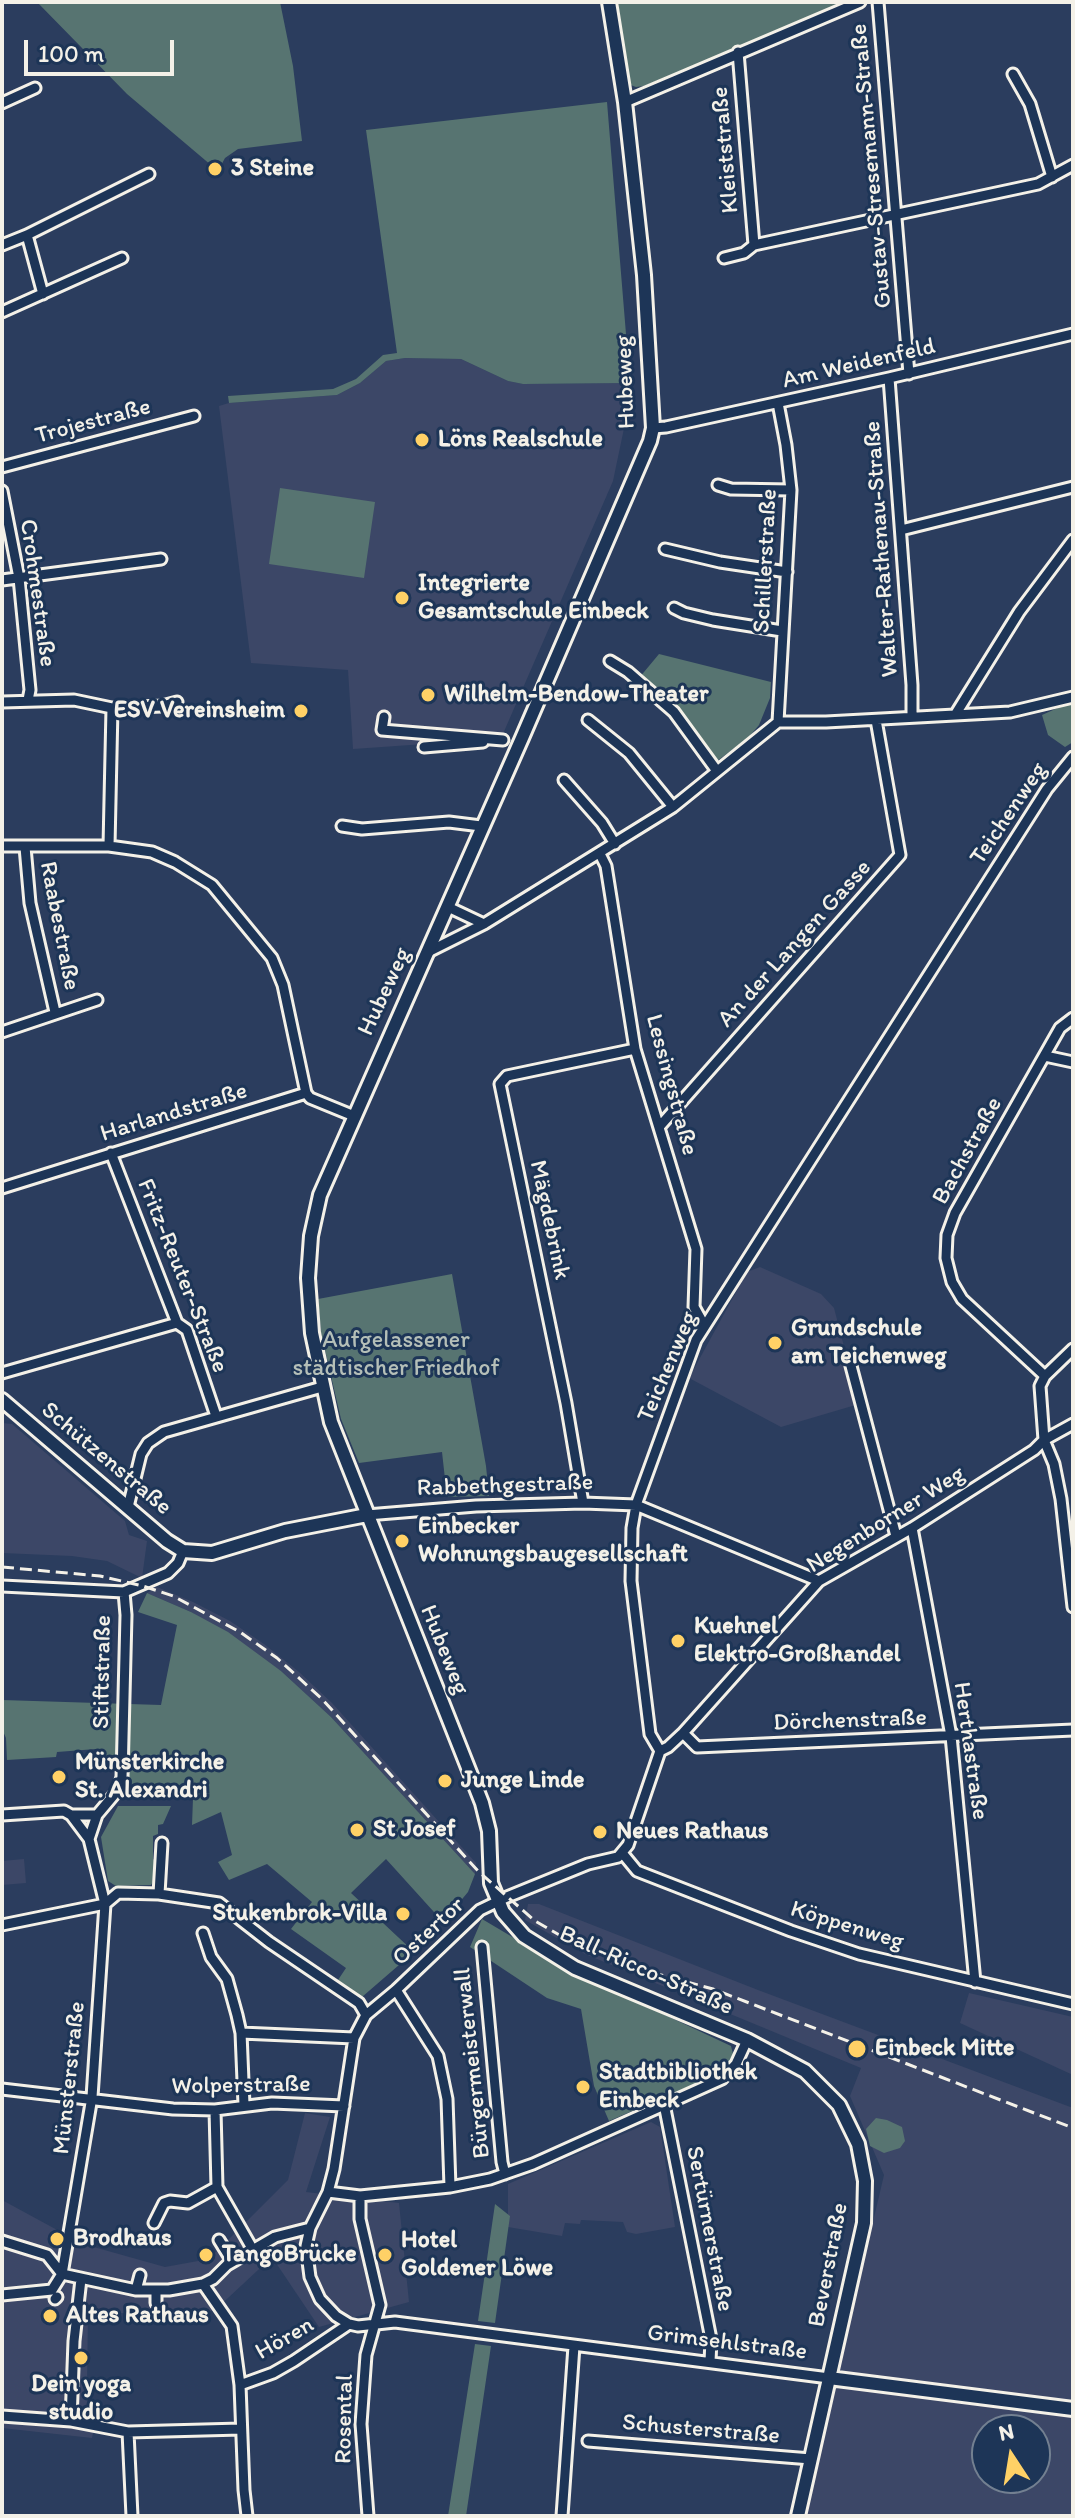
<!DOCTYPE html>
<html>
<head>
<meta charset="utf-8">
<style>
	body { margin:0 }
	#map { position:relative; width:1075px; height:2518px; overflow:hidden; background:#2b3d5e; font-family:Itim,sans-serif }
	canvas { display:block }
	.frame { position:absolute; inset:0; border:4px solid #f4f1e8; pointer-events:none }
	.north { position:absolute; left:971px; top:2414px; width:80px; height:80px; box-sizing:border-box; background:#1d3557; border:2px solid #738091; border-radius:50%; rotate:348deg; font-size:22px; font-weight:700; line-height:32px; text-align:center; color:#f4f1e8 }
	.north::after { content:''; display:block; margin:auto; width:28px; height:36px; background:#ffd166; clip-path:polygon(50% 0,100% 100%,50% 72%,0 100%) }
	.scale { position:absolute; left:24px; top:40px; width:150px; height:36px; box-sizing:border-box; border:4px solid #f4f1e8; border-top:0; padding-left:10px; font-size:24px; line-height:28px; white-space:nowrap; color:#f4f1e8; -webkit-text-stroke:6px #1d3557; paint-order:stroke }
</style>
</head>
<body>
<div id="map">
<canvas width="1075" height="2518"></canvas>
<div class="frame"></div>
<div class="north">N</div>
<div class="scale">100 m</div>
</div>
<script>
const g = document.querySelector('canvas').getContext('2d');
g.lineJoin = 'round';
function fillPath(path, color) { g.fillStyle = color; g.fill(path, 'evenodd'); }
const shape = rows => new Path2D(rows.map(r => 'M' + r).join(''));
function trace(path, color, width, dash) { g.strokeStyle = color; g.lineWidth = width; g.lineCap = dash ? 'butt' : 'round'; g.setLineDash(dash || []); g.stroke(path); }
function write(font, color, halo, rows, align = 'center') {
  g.font = font + ' Itim,sans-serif'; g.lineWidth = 6; g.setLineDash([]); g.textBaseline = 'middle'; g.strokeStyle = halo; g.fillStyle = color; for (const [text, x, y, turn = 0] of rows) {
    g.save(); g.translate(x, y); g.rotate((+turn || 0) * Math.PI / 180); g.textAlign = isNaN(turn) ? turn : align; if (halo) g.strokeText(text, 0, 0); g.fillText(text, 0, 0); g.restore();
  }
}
const built = shape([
	[405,358,461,359,508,381,523,384,630,383,627,414,613,481,499,743,426,750,425,744,353,749,348,670,251,663,219,406,229,403,337,395,360,383,386,361],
	[760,1267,821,1294,834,1308,859,1404,781,1427,689,1378,747,1272],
	[2,1423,12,1424,125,1521,129,1535,147,1541,142,1578,107,1561,72,1556,2,1553],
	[157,1587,193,1602,230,1621,264,1644,299,1672,332,1703,476,1863,475,1874,331,1717,281,1671,191,1612,147,1593],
	[24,1859,26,1883,2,1885,2,1861],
	[528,1904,539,1904,758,1990,1073,2108,1073,2516,804,2516,884,2175,850,2096,861,2068,585,1954,525,1920],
	[987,2430,1035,2430,1035,2478,987,2478],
	[969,1993,1073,2017,1073,2075,960,2023],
	[305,2113,330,2117,306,2192,399,2203,409,2302,319,2327,272,2257,214,2311,88,2314,87,2386,90,2403,97,2414,92,2438,2,2428,2,2200,83,2244,165,2267,209,2259,288,2180],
	[651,2122,660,2127,675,2227,636,2234,627,2232,623,2222,581,2220,580,2224,565,2223,562,2236,508,2227,508,2184]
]);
const green = shape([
	[37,2,280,2,293,66,302,141,238,149,225,158,218,171,127,94],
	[618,2,850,2,644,86,636,87,628,84],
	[607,102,630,383,523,384,508,381,461,359,405,358,386,361,360,383,337,395,229,403,228,396,333,389,356,379,383,355,397,353,366,130],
	[280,488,375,502,364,578,269,564],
	[659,654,771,682,770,698,759,725,748,738,717,761,680,711,639,678],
	[1073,701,1073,742,1065,747,1048,735,1042,715],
	[452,1274,486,1466,489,1496,447,1497,442,1452,359,1463,341,1419,321,1333,318,1299],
	[147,1593,191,1612,228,1632,281,1671,331,1717,475,1874,468,1892,443,1922,386,1859,351,1893,414,1952,362,1997,336,1983,346,1968,291,1929,312,1902,267,1864,229,1880,218,1862,232,1855,221,1812,192,1825,193,1798,172,1797,172,1788,127,1788,127,1766,115,1769,102,1762,101,1753,96,1749,57,1752,56,1757,7,1760,6,1738,2,1729,2,1700,161,1705,177,1625,138,1612],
	[118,1806,171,1806,163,1824,158,1825,158,1834,153,1836,153,1859,157,1862,156,1877,151,1885,116,1886,108,1881,101,1837],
	[482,1919,563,1967,731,2046,734,2058,718,2074,609,2121,594,2086,581,2009,547,1998,470,1947],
	[876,2118,887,2120,902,2127,905,2141,900,2148,884,2153,870,2146,866,2129],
	[495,2204,510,2216,495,2323,478,2321],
	[475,2344,491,2346,466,2516,448,2516]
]);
const street = shape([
	[878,2,909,374],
	[738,52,754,245],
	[1013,74,1030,104,1052,177],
	[625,102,860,2],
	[2,103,35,88],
	[27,235,43,294],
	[2,245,27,235,149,174],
	[724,258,744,253,754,245,1038,184,1073,165],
	[2,312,122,258],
	[889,378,912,685,912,717],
	[778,403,786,445,791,490,778,722],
	[653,428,666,427,889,378,1073,334],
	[2,467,194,416],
	[718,485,731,489,791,490],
	[2,491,19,578,30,690,28,700],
	[901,530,1073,487],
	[665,549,720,562,787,572],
	[2,580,161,559],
	[674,608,684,613,713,620,782,631],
	[610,661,628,672,674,712,717,771],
	[2,702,74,700,112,708,162,706,177,702],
	[955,715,1010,712,1073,697],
	[384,717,382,730,503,740],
	[588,720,629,753,673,807],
	[424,747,483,742],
	[564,780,602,823,615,844],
	[342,826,362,829,449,822,481,826],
	[2,846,109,846,152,852,175,862,212,885,272,958,283,985,306,1093],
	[109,846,112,708],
	[25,847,30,903,55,1012],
	[600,854,606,866,635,1049,696,1249,694,1307,704,1325],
	[448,907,484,924],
	[428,952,484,924,673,807,778,722,826,722,955,715,1019,612,1073,540],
	[2,1032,97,1000],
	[1045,1056,1073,1062],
	[306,1093,310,1098,354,1116],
	[660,1126,900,855,876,720],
	[111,1153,177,1323,187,1330,216,1416],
	[2,1188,306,1093],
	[851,1366,896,1536],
	[2,1373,177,1323],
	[1045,1376,962,1299,952,1282,946,1258,947,1235,955,1213,1060,1028,1073,1018],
	[1073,1424,1044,1440,1054,1464,1061,1499,1073,1607],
	[583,1503,566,1403,500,1084,507,1076,635,1049],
	[128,1507,141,1454,148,1443,164,1432,322,1387],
	[367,1515,476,1506,583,1503,636,1505,819,1581],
	[912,1528,951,1736,975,1982],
	[2,1586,124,1592,168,1573,178,1563,183,1551],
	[683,1733,697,1747,1073,1730],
	[660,1751,668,1747,683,1733,819,1581,912,1528,1034,1450,1044,1440,1040,1386,1045,1376,1073,1349],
	[2,1815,64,1811,71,1815,97,1815],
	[71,1815,89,1839,105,1904,118,1893,159,1894,162,1843],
	[89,1839,97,1815,118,1790,122,1777,126,1615,124,1592],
	[623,1854,637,1871,791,1931,859,1954,1073,2004],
	[159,1894,219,1903,269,1942,359,2003,366,2015],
	[2,1925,105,1904,92,2097,62,2274,52,2290,2,2295],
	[203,1933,211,1957,227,1979,237,2015,241,2033,244,2105],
	[482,1947,502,2162,505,2174],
	[396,1990,438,2056,447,2099,450,2187],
	[241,2033,354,2038],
	[2,2089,173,2109,215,2110,272,2103,344,2106],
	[664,2104,711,2339,710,2362],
	[215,2110,217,2187,253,2250],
	[328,2192,360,2196,450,2187,490,2179,533,2164,722,2079,736,2064,747,2040],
	[360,2196,360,2219,380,2305,366,2355,361,2424,368,2516],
	[154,2223,164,2203,170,2201,188,2203,217,2187],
	[219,2240,232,2261],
	[2,2241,47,2255,62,2274,136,2290,169,2290,203,2284,213,2279,227,2265,275,2237,310,2228],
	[81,2279,74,2341,71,2421,128,2432,241,2429],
	[203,2284,232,2326,240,2385,244,2490,247,2516],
	[136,2290,140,2275],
	[156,2291,156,2303],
	[55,2299,57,2297],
	[829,2378,395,2322,358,2326,349,2324,336,2316,320,2299,310,2277,306,2246,310,2228,328,2192,334,2169,354,2038,366,2015,396,1990,480,1910,507,1897,588,1864,618,1857,628,1845,660,1751,650,1734,631,1581,632,1528,636,1505,696,1340,1047,789,1073,757],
	[240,2385,273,2373,294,2361,349,2324],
	[2,2416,71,2421],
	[128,2432,132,2516],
	[588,2441,811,2459],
	[562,2516,574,2346]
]);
const secondary = shape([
	[609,2,625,102,644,275,653,428,650,441,522,738,320,1195,311,1236,308,1278,312,1333,331,1422,482,1803,489,1831,491,1883,503,1912,524,1936,575,1968,747,2040,805,2071,839,2105,858,2144,865,2181,864,2223,798,2516],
	[2,1400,167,1541,183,1551,212,1553,285,1531,367,1515],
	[829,2378,1073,2409]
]);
const rail = shape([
	[2,1567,100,1576,143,1586,173,1596,240,1632,277,1658,322,1699,478,1871,535,1921,568,1940,639,1969,713,1989,1073,2128]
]);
const markers = [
	[215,169,8,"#ffd166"],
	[422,440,8,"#ffd166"],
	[402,598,8,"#ffd166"],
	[428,695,8,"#ffd166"],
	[301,711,8,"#ffd166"],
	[775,1343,8,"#ffd166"],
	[402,1541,8,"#ffd166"],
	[678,1641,8,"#ffd166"],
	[59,1777,8,"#ffd166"],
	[445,1781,8,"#ffd166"],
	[357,1830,8,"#ffd166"],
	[600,1832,8,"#ffd166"],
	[403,1914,8,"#ffd166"],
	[857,2049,10,"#ffd166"],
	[583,2087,8,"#ffd166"],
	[57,2239,8,"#ffd166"],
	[206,2255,8,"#ffd166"],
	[385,2255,8,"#ffd166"],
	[50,2316,8,"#ffd166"],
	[81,2358,8,"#ffd166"]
];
const streetNames = [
	["Kleiststraße",726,150,-95],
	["Gustav-Stresemann-Straße",872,166,-95],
	["Am Weidenfeld",859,364,-13],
	["Hubeweg",626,382,-92],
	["Trojestraße",93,422,-15],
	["Walter-Rathenau-Straße",882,549,-94],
	["Schillerstraße",766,561,-87],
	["Crohmestraße",37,593,82],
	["Teichenweg",1009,814,-56],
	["Raabestraße",59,926,79],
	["An der Langen Gasse",795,944,-48],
	["Hubeweg",385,992,-65],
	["Lessingstraße",671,1085,75],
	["Harlandstraße",174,1113,-17],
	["Bachstraße",968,1151,-61],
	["Mägdebrink",549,1220,78],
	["Fritz-Reuter-Straße",182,1276,68],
	["Teichenweg",668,1367,-67],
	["Schützenstraße",106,1459,40],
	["Rabbethgestraße",505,1486,-2],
	["Negenborner Weg",886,1520,-32],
	["Hubeweg",444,1650,68],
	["Stiftstraße",103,1672,-89],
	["Dörchenstraße",850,1721,-2],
	["Herthastraße",970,1751,82],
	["Köppenweg",847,1926,17],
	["Ostertor",429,1932,-43],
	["Ball-Ricco-Straße",646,1971,24],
	["Bürgermeisterwall",473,2063,-96],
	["Münsterstraße",70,2078,-84],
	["Wolperstraße",241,2086,-1],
	["Sertürnerstraße",709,2229,79],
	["Beverstraße",829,2265,-79],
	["Hören",285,2339,-30],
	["Grimsehlstraße",727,2343,7],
	["Rosental",345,2419,-89],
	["Schusterstraße",701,2430,5]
];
const poiNames = [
	["3 Steine",231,169],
	["Löns Realschule",438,440],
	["Integrierte",418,584],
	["Gesamtschule Einbeck",418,612],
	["Wilhelm-Bendow-Theater",444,695],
	["ESV Vereinsheim",285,711,"right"],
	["Grundschule",791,1329],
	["am Teichenweg",791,1357],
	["Einbecker",418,1527],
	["Wohnungsbaugesellschaft",418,1555],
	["Kuehnel",694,1627],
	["Elektro-Großhandel",694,1655],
	["Münsterkirche",75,1763],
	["St. Alexandri",75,1791],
	["Junge Linde",461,1781],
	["St Josef",373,1830],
	["Neues Rathaus",616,1832],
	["Stukenbrok-Villa",387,1914,"right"],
	["Einbeck Mitte",875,2049],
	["Stadtbibliothek",599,2073],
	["Einbeck",599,2101],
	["Brodhaus",73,2239],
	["Hotel",401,2241],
	["Goldener Löwe",401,2269],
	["TangoBrücke",222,2255],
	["Altes Rathaus",66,2316],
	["Dein yoga",81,2385,"center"],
	["studio",81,2413,"center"]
];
const parkNames = [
	["Aufgelassener",396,1341],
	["städtischer Friedhof",396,1369]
];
fillPath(built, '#3c4767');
fillPath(green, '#577471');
trace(street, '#f4f1e8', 15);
trace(secondary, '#f4f1e8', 18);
trace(street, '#1d3557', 9);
trace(secondary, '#1d3557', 12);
trace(rail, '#f4f1e8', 3, [12, 6]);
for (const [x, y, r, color] of markers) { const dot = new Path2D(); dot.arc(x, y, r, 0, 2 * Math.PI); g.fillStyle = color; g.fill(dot); trace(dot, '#1d3557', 3); }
write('24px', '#f4f1e8', '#1d3557', streetNames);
write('bold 24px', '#f4f1e8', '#1d3557', poiNames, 'left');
write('24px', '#b5bfb8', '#1d3557', parkNames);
</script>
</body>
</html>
